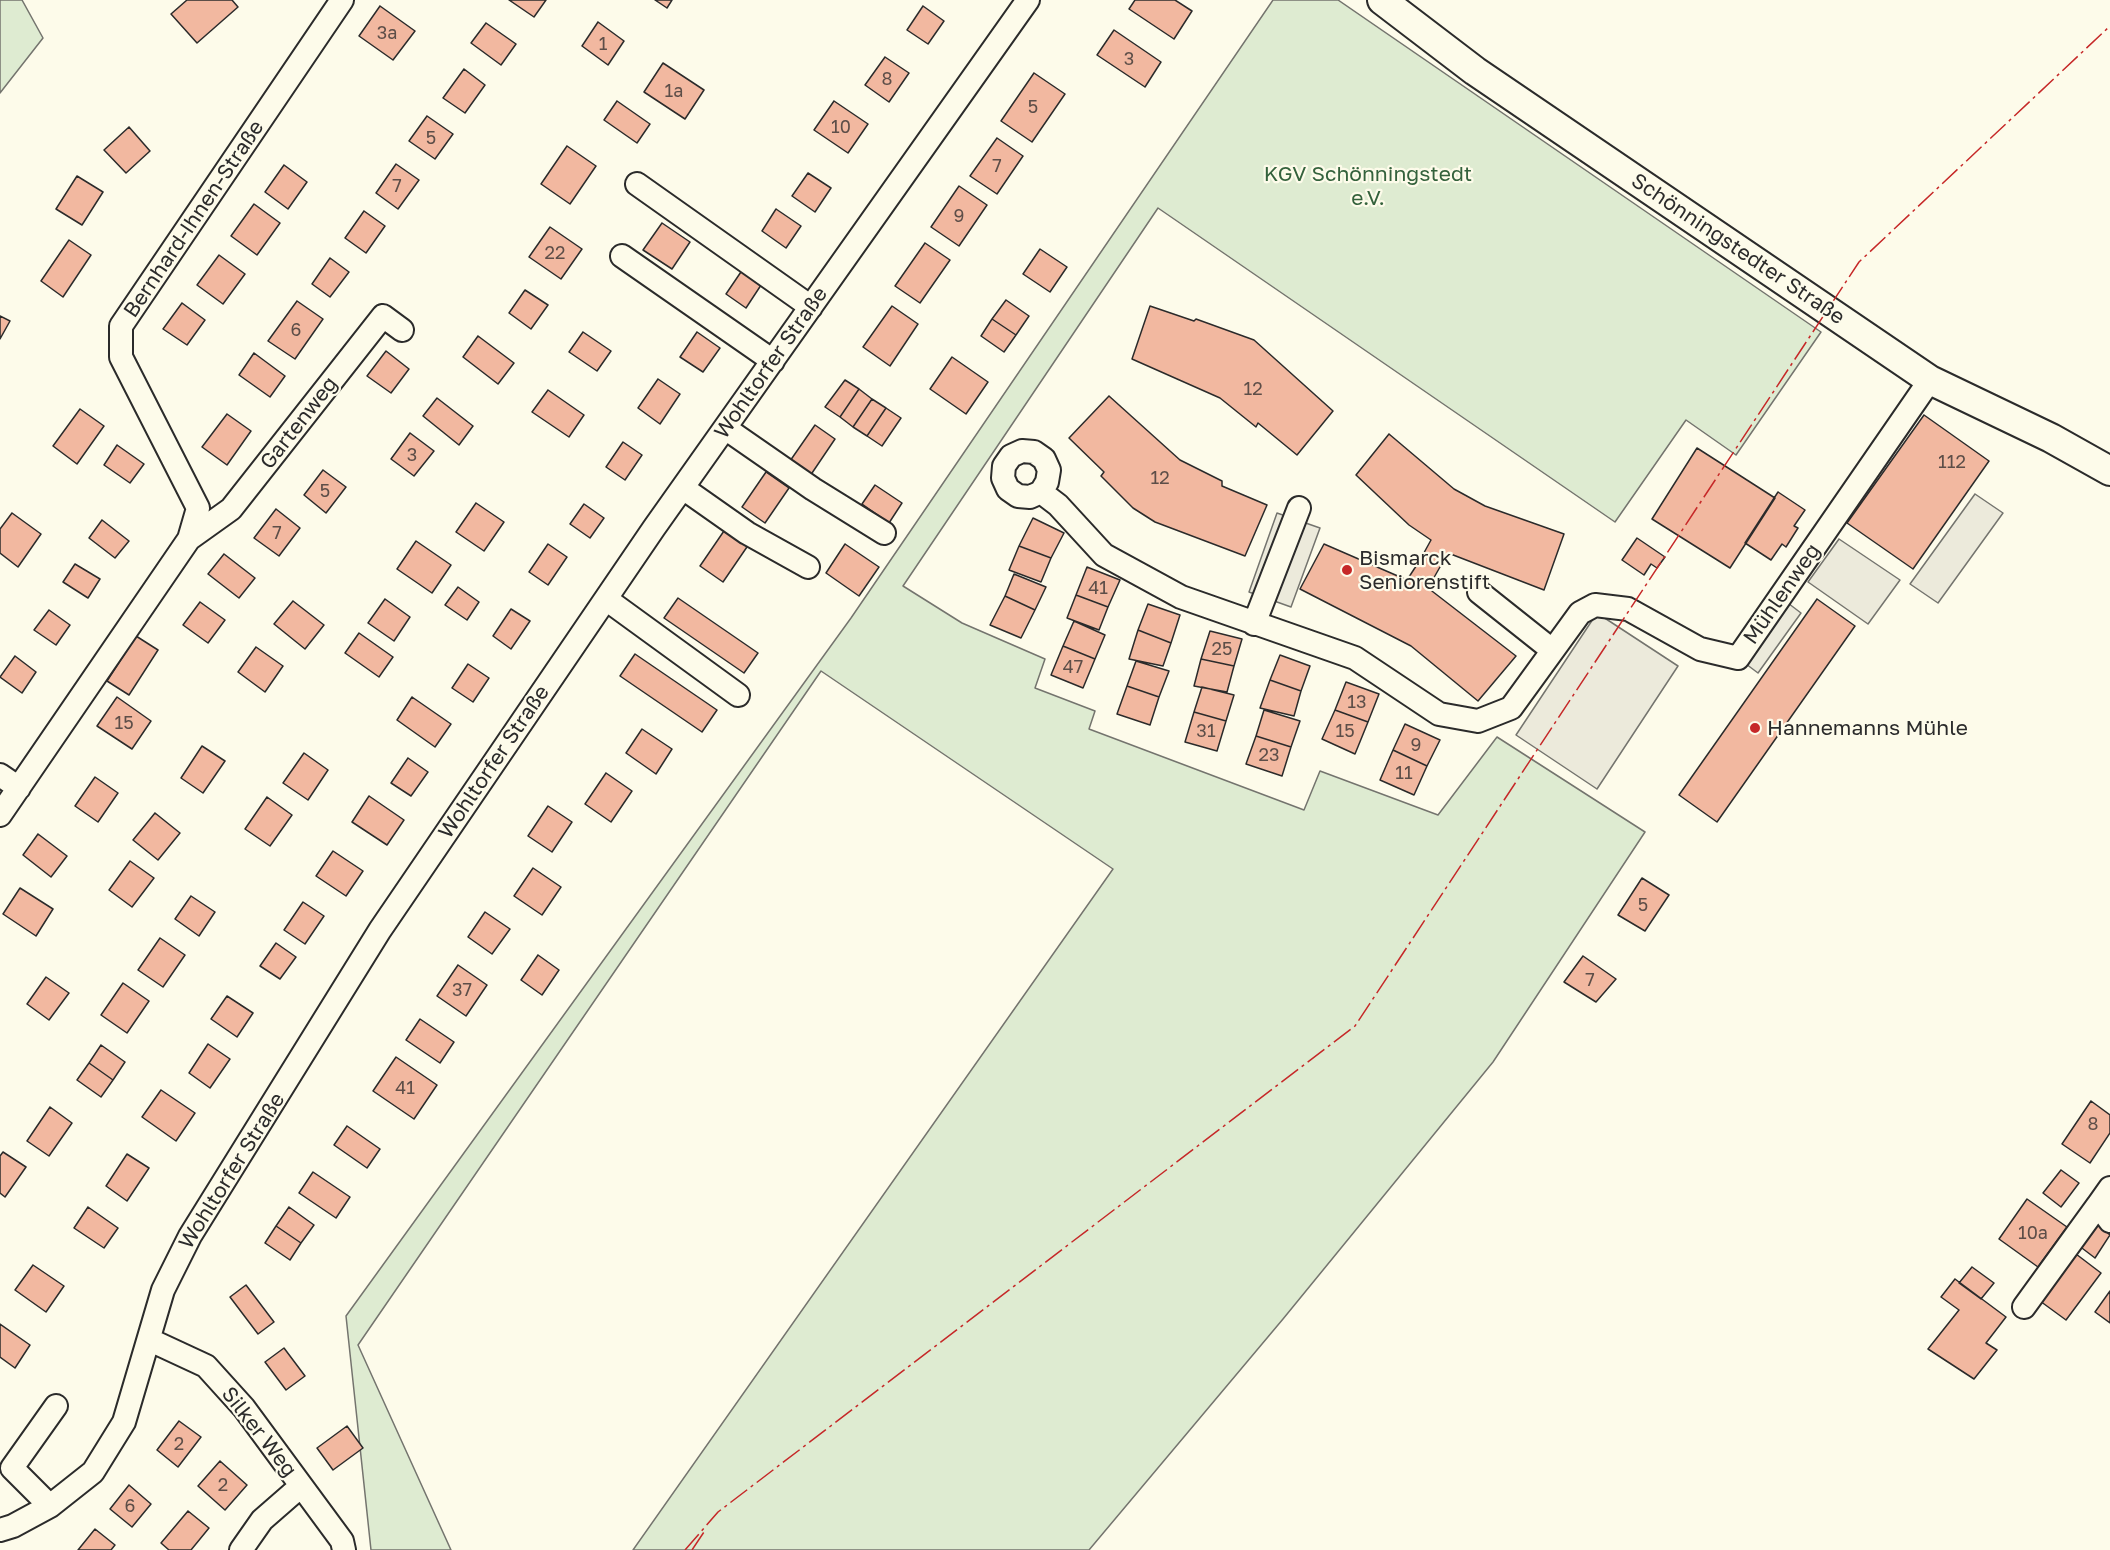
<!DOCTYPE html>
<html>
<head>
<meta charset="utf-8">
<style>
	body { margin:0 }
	canvas { display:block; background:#fdfbea }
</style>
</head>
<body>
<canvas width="2110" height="1550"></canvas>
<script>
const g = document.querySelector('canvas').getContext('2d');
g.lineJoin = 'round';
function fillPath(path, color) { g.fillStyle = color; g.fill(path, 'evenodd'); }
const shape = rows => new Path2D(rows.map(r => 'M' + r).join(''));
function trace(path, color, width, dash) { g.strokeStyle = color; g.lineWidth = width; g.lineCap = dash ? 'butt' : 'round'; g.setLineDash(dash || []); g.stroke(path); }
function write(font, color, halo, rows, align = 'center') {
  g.font = font + ' "Golos Text",sans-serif'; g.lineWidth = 4.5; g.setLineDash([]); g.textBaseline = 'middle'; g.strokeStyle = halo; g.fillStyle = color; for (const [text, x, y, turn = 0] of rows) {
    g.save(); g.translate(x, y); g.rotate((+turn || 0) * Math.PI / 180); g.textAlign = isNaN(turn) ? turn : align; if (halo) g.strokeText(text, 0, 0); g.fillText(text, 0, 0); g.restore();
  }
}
const green = shape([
	[0,0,22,0,43,38,0,93,0,0],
	[1273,0,1338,0,1821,332,1736,455,1686,420,1615,522,1158,208,903,586,962,623,1045,659,1035,688,1095,711,1089,729,1304,810,1320,771,1438,815,1497,737,1645,832,1493,1062,1283,1319,1089,1550,633,1550,1113,869,821,671,358,1345,451,1550,371,1550,346,1316,851,618,1273,0]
]);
const parking = shape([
	[1975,494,2003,513,1938,603,1910,584,1975,494],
	[1277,513,1320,528,1291,607,1249,592,1277,513],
	[1839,539,1900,580,1868,624,1808,582,1839,539],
	[1780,597,1801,613,1758,673,1738,658,1780,597],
	[1597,613,1678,666,1597,789,1516,735,1597,613]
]);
const building = shape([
	[187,0,232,0,238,7,197,43,171,14,187,0],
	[509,0,546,0,534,17,509,0],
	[655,0,672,0,667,8,655,0],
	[1135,0,1175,0,1192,11,1174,39,1129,9,1135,0],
	[380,6,415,31,393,60,359,36,380,6],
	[923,6,944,21,928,44,907,30,923,6],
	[598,22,624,41,608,65,582,46,598,22],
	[486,23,516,44,501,65,471,43,486,23],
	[1114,30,1161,62,1145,87,1097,55,1114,30],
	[885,57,909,73,889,102,865,85,885,57],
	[663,63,704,90,685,119,644,92,663,63],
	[464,69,485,85,465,113,443,98,464,69],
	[1034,73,1065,94,1032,142,1001,121,1034,73],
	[617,101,650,124,637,143,604,120,617,101],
	[834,101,868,124,848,153,814,130,834,101],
	[427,116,453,134,435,159,409,141,427,116],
	[129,127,150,151,126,173,104,150,129,127],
	[997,138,1023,156,997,194,970,176,997,138],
	[567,146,596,166,570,204,541,184,567,146],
	[396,164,419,180,398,209,376,193,396,164],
	[284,165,307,182,288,209,265,192,284,165],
	[808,173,831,188,815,212,792,196,808,173],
	[77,176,103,192,82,225,56,209,77,176],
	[959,186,987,205,959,246,931,227,959,186],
	[254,204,280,223,257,255,231,236,254,204],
	[776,209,801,226,786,248,762,231,776,209],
	[364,211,385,226,366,253,345,238,364,211],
	[662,223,690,242,672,269,643,250,662,223],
	[550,227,582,249,561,279,529,257,550,227],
	[69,240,91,255,63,297,41,281,69,240],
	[925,243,950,260,920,303,895,286,925,243],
	[1040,249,1067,267,1050,292,1023,274,1040,249],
	[219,255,245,274,223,304,197,285,219,255],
	[330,258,349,272,330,297,312,284,330,258],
	[745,266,765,279,746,308,726,294,745,266],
	[525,290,548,305,531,329,509,313,525,290],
	[1006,300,1029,316,1016,335,992,319,1006,300],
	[297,301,323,319,295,359,268,341,297,301],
	[182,303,205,320,187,345,163,329,182,303],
	[892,306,918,324,890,366,863,347,892,306],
	[1150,306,1194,321,1196,319,1254,340,1333,411,1297,455,1258,423,1256,427,1220,398,1132,359,1150,306],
	[0,316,10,321,0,339,0,316],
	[992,319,1016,335,1004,352,981,336,992,319],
	[583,332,611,351,597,371,569,352,583,332],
	[697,332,720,348,703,372,680,357,697,332],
	[478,336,514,363,498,384,463,357,478,336],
	[386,351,409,369,391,393,367,376,386,351],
	[254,353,285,376,270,397,239,375,254,353],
	[952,357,988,382,966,414,930,389,952,357],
	[658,379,680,394,660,424,638,408,658,379],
	[845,380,859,389,840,417,825,407,845,380],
	[859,389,872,399,853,427,840,417,859,389],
	[548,390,584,415,569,437,532,412,548,390],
	[1109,396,1180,460,1222,481,1222,486,1267,505,1245,556,1155,522,1133,508,1101,476,1104,472,1069,438,1109,396],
	[437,398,473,426,459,445,423,416,437,398],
	[872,399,886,408,867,436,853,427,872,399],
	[886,408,901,418,882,446,867,436,886,408],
	[80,409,104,426,77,464,53,446,80,409],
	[227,414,251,431,227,465,202,447,227,414],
	[1924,415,1989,461,1913,569,1847,523,1924,415],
	[815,425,835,439,810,476,790,461,815,425],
	[410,433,434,451,414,476,391,459,410,433],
	[1389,434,1454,489,1485,506,1564,534,1544,590,1448,553,1428,588,1516,656,1478,701,1411,646,1300,589,1324,544,1407,580,1420,560,1431,540,1409,525,1356,475,1389,434],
	[623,442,642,455,625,480,606,467,623,442],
	[117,445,144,464,130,483,104,465,117,445],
	[1697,448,1775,498,1730,568,1652,519,1697,448],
	[323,470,346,487,326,513,304,495,323,470],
	[766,472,789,488,765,523,742,507,766,472],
	[875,485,902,503,889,523,862,504,875,485],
	[1778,492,1805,510,1794,526,1798,528,1786,547,1782,544,1771,560,1745,543,1778,492],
	[476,503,504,522,484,551,456,532,476,503],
	[584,504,604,518,590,538,570,524,584,504],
	[276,509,300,528,279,556,254,538,276,509],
	[12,513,41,534,18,567,0,553,0,529,12,513],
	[1033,518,1064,533,1051,558,1019,546,1033,518],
	[102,520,129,541,115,558,89,538,102,520],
	[726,528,749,544,723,582,700,566,726,528],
	[1637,538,1665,557,1657,568,1651,564,1644,575,1622,560,1637,538],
	[416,541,451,565,432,593,397,569,416,541],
	[548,544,567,557,548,585,529,572,548,544],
	[845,544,879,567,859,596,826,573,845,544],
	[1019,546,1051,558,1041,582,1009,570,1019,546],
	[224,554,255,578,239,598,208,574,224,554],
	[75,564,100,579,88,598,63,582,75,564],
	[1087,567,1120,580,1108,607,1076,595,1087,567],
	[1014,574,1046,587,1035,610,1005,596,1014,574],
	[458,587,479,602,467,620,445,605,458,587],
	[1076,595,1108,607,1099,630,1067,618,1076,595],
	[1005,596,1035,610,1021,638,990,625,1005,596],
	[678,598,758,653,744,673,664,618,678,598],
	[385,599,410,617,394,641,368,623,385,599],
	[1817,599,1855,626,1717,822,1679,795,1817,599],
	[293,601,324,625,305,649,274,624,293,601],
	[200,602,225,620,208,643,183,625,200,602],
	[1148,604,1180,615,1171,643,1138,630,1148,604],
	[511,609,530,621,511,649,493,636,511,609],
	[49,610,70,625,56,645,34,630,49,610],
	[1074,621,1105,635,1095,659,1063,646,1074,621],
	[1138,630,1171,643,1163,666,1129,659,1138,630],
	[1210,631,1242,639,1234,666,1201,659,1210,631],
	[359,633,393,657,379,677,345,653,359,633],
	[136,636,158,650,129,695,107,681,136,636],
	[1063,646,1095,659,1083,688,1051,675,1063,646],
	[256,647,283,666,265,692,238,672,256,647],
	[635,654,717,710,702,732,620,676,635,654],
	[1280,655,1310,666,1301,691,1270,680,1280,655],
	[15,656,36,672,22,693,0,677,15,656],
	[1201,659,1234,666,1227,692,1194,686,1201,659],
	[1136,661,1169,671,1159,697,1127,686,1136,661],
	[468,664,489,678,473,702,452,688,468,664],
	[1270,680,1301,691,1294,716,1260,708,1270,680],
	[1346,682,1379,694,1368,722,1335,710,1346,682],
	[1127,686,1159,697,1150,725,1117,714,1127,686],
	[1202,687,1234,695,1226,721,1194,712,1202,687],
	[117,697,151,721,132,749,97,726,117,697],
	[412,697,451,724,435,747,397,720,412,697],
	[1264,710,1300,721,1291,747,1256,736,1264,710],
	[1335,710,1368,722,1355,754,1322,739,1335,710],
	[1194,712,1226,721,1217,751,1185,742,1194,712],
	[1405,724,1440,740,1427,766,1393,750,1405,724],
	[642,729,672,749,656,774,626,753,642,729],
	[1256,736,1291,747,1282,776,1246,764,1256,736],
	[202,746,225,761,203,793,181,778,202,746],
	[1393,750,1427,766,1414,795,1380,780,1393,750],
	[304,753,328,770,308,800,283,783,304,753],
	[408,758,428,772,411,796,391,783,408,758],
	[606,773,632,791,611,822,585,804,606,773],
	[95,777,118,793,98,822,75,806,95,777],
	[369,796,404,820,387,845,352,822,369,796],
	[267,797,292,815,270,846,245,829,267,797],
	[548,806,572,822,552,852,528,836,548,806],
	[155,813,180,833,158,860,133,840,155,813],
	[38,834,67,856,51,877,23,855,38,834],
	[333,851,363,871,346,896,316,876,333,851],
	[130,861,154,878,132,907,109,890,130,861],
	[533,868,561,887,542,915,514,896,533,868],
	[1642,878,1669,895,1645,931,1618,915,1642,878],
	[20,888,53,909,36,936,3,914,20,888],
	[191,896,215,912,199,936,175,919,191,896],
	[303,902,324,916,305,944,284,930,303,902],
	[485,912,510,929,492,954,468,937,485,912],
	[160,938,185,955,163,987,138,970,160,938],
	[276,943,296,957,280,979,260,966,276,943],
	[538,955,559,970,542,995,521,980,538,955],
	[1583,956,1616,979,1596,1002,1564,982,1583,956],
	[458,965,487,985,466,1016,437,996,458,965],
	[46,977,69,993,49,1020,27,1004,46,977],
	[123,983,149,1001,127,1033,101,1015,123,983],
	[227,996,253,1013,237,1037,211,1019,227,996],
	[420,1019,454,1042,440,1063,406,1040,420,1019],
	[208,1044,230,1059,210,1088,189,1073,208,1044],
	[101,1045,125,1062,113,1080,89,1063,101,1045],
	[396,1057,437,1085,414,1119,373,1091,396,1057],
	[89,1063,113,1080,101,1097,77,1080,89,1063],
	[161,1090,195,1113,176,1141,142,1117,161,1090],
	[2091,1101,2110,1115,2110,1133,2090,1163,2062,1144,2091,1101],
	[50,1107,72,1123,49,1156,27,1141,50,1107],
	[347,1126,380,1149,367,1168,334,1145,347,1126],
	[3,1152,26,1167,5,1197,0,1193,0,1156,3,1152],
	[127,1154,149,1168,127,1201,106,1186,127,1154],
	[2061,1170,2079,1183,2061,1207,2043,1193,2061,1170],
	[313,1172,350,1197,336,1218,299,1193,313,1172],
	[2027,1199,2067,1227,2038,1267,1999,1239,2027,1199],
	[88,1207,118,1228,104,1248,74,1228,88,1207],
	[289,1207,314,1225,301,1243,276,1226,289,1207],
	[2091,1220,2110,1235,2095,1258,2074,1242,2091,1220],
	[276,1226,301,1243,290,1260,265,1243,276,1226],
	[2076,1254,2101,1273,2066,1320,2040,1301,2076,1254],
	[33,1265,64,1286,46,1312,15,1290,33,1265],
	[1972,1267,1994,1283,1981,1299,1959,1283,1972,1267],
	[1955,1279,2006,1317,1986,1343,1997,1350,1974,1379,1928,1349,1959,1310,1941,1297,1955,1279],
	[246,1285,274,1322,258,1334,230,1297,246,1285],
	[2110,1291,2110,1323,2095,1312,2110,1291],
	[0,1324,30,1345,15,1368,0,1357,0,1324],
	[284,1348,305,1376,286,1390,265,1362,284,1348],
	[179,1421,201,1437,178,1467,157,1450,179,1421],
	[347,1426,363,1448,333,1470,317,1448,347,1426],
	[220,1461,247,1485,225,1510,198,1486,220,1461],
	[129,1485,151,1504,132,1527,110,1509,129,1485],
	[188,1511,209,1528,191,1550,169,1550,161,1543,188,1511],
	[95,1529,115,1545,111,1550,78,1550,95,1529]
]);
const minor = shape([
	[637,184,811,307],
	[622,256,773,361],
	[725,428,813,489,884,533],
	[683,488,747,533,808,567],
	[1041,492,1030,497,1018,496,1008,489,1003,478,1004,466,1011,456,1022,451,1034,452,1044,459,1049,470,1047,482,1041,492,1058,505,1104,555,1181,597,1355,658,1439,714,1478,721,1511,708,1580,613,1595,605,1628,609,1700,649,1738,658,1930,380],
	[189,539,231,509,383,316,402,330],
	[1479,592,1552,650],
	[606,599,738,695],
	[1254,624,1299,508],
	[0,775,19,788],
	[0,815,189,539,198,508,121,357,121,326,342,0],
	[2110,1188,2098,1205,2110,1221],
	[2024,1307,2098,1205],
	[150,1340,206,1366,244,1408,342,1541,344,1550],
	[50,1506,12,1468,56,1406],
	[0,1530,13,1526,50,1506,93,1472,124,1422,163,1290,190,1236,380,930,654,528,1028,0],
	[241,1550,262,1520,301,1486]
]);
const major = shape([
	[1382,0,1475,71,1930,380,2051,438,2110,471]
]);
const power = shape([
	[685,1550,718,1512,1355,1026,1859,262,2110,26],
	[692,1550,704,1532]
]);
const markers = [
	[1347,570,6,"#c62828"],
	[1755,728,6,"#c62828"]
];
const numberNames = [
	["3a",387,33],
	["1",603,44],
	["3",1129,59],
	["8",887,79],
	["1a",674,91],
	["5",1033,107],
	["10",841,127],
	["5",431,138],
	["7",997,166],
	["7",397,186],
	["9",959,216],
	["22",555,253],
	["6",296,330],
	["12",1253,389],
	["3",412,455],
	["112",1952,462],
	["12",1160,478],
	["5",325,491],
	["7",277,533],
	["41",1098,588],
	["25",1222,649],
	["47",1073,667],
	["13",1357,702],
	["15",124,723],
	["31",1206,731],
	["15",1345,731],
	["9",1416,745],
	["23",1269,755],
	["11",1404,773],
	["5",1643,905],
	["7",1590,980],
	["37",462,990],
	["41",405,1088],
	["8",2093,1124],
	["10a",2033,1233],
	["2",179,1444],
	["2",223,1485],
	["6",130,1506]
];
const parkNames = [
	["KGV Schönningstedt",1368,174],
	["e.V.",1368,198]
];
const streetNames = [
	["Bernhard-Ihnen-Straße",194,219,-56],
	["Schönningstedter Straße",1738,249,34],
	["Wohltorfer Straße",771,363,-55],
	["Gartenweg",299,423,-52],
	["Mühlenweg",1782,594,-55],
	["Wohltorfer Straße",494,762,-56],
	["Wohltorfer Straße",232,1171,-58],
	["Silker Weg",259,1432,52]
];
const poiNames = [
	["Bismarck",1359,558],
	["Seniorenstift",1359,582],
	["Hannemanns Mühle",1767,728]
];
fillPath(green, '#deebd1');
trace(green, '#74746e', 1.5);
fillPath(parking, '#eceadb');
trace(parking, '#74746e', 1.5);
fillPath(building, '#f2b8a0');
trace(building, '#2b2b2b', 1.5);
trace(minor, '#2b2b2b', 26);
trace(major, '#2b2b2b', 32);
trace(minor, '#fdfbea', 22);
trace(major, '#fdfbea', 28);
trace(power, '#c62828', 1.5, [21, 4.5, 3, 4.5]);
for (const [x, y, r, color] of markers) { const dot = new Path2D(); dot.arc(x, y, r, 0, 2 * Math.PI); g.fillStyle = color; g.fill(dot); trace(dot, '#fdfbea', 2); }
write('18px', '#5d4e48', null, numberNames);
write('21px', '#34623c', '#fdfbea', parkNames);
write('21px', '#2b2b2b', '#fdfbea', streetNames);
write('21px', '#2b2b2b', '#fdfbea', poiNames, 'left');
</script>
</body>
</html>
